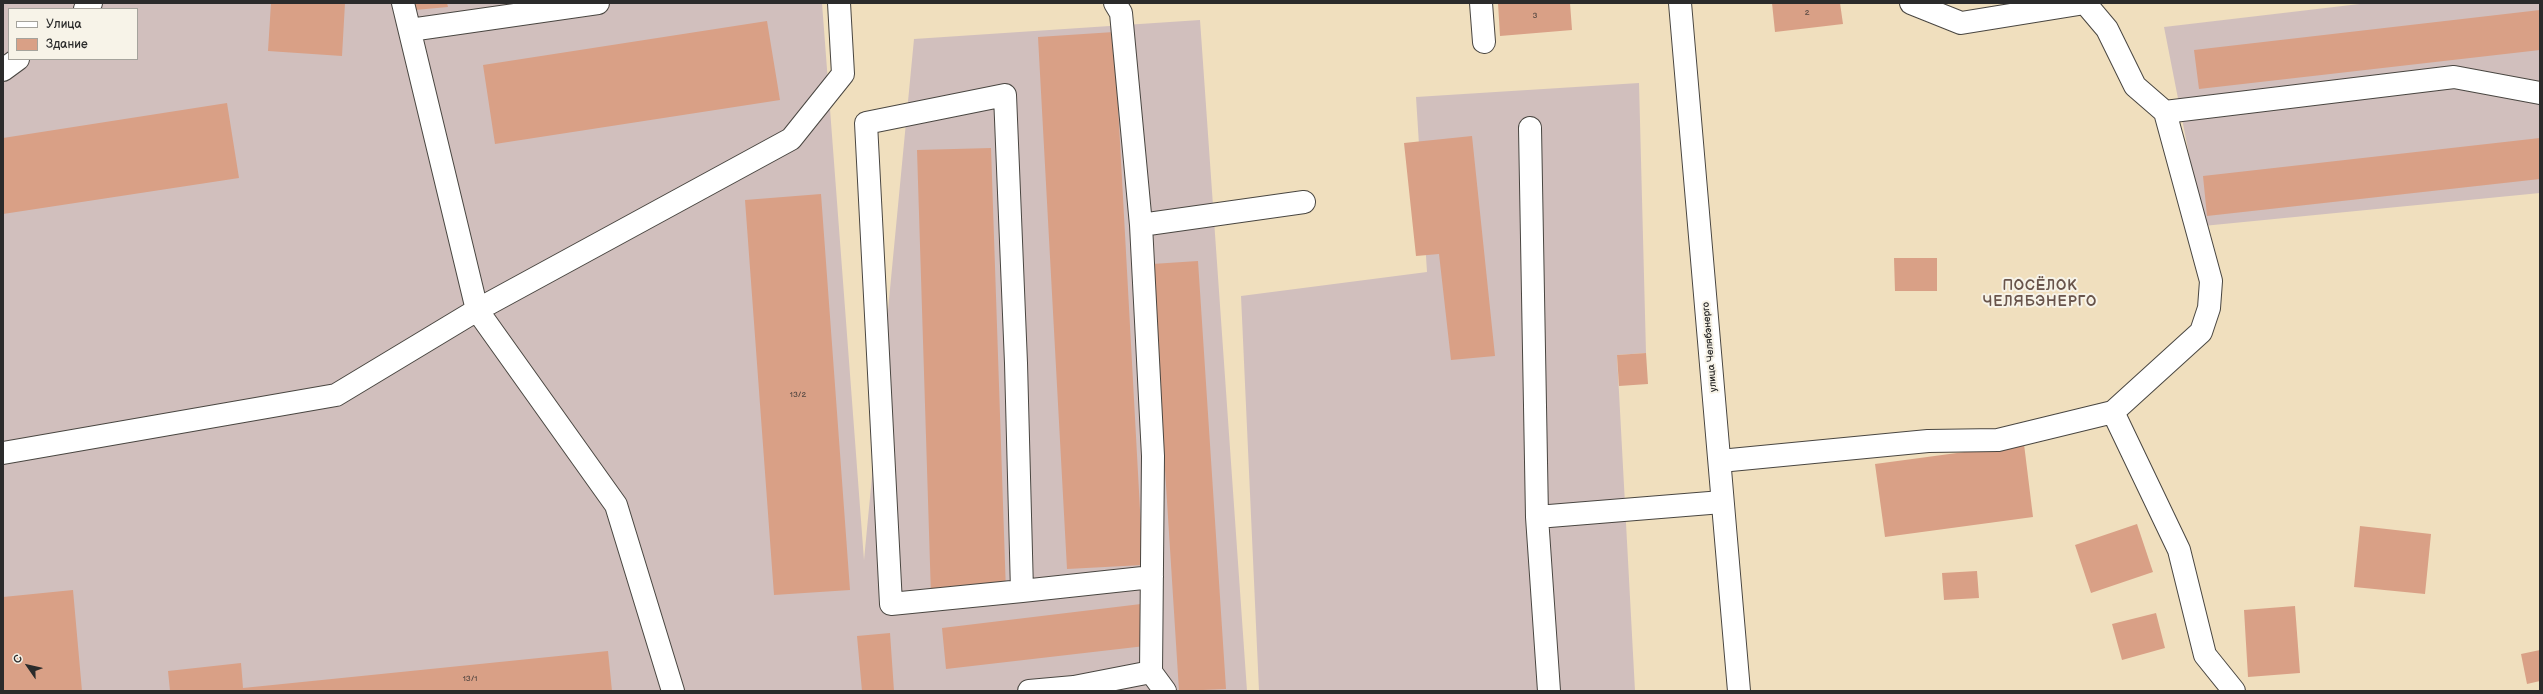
<!DOCTYPE html>
<html>
<head>
<meta charset="utf-8">
<style>
	body { margin:0 }
	#map { position:relative; width:2543px; height:694px; overflow:hidden; background:#f0dfbe; font-family:"Balsamiq Sans",sans-serif }
	canvas { display:block }
	.frame { position:absolute; inset:0; border:4px solid #2b2b2b; pointer-events:none }
	.legend { position:absolute; left:8px; top:8px; width:130px; height:52px; box-sizing:border-box; background:#f7f3e8; border:1px solid #a5a39c; margin:0; padding:5px 7px; list-style:none; font-size:12px; color:#2b2b2b }
	.legend li { display:flex; align-items:center; gap:8px; height:20px }
	.legend b { width:20px; border:1px solid #a5a39c }
	.north { position:absolute; left:8px; top:646px; width:40px; height:40px; -webkit-text-stroke:3px #f7f3e8; paint-order:stroke; rotate:304deg; font-size:11px; font-weight:700; line-height:16px; text-align:center; color:#2b2b2b }
	.north::after { content:''; display:block; margin:auto; width:14px; height:18px; background:#2b2b2b; clip-path:polygon(50% 0,100% 100%,50% 72%,0 100%) }
</style>
</head>
<body>
<div id="map">
<canvas width="2543" height="694"></canvas>
<div class="frame"></div>
<ul class="legend">
<li><b style="height:5px;background:#fff"></b>Улица</li>
<li><b style="height:11px;background:#d9a086"></b>Здание</li>
</ul>
<div class="north">С</div>
</div>
<script>
const g = document.querySelector('canvas').getContext('2d');
g.lineJoin = 'round';
function fillPath(path, color) { g.fillStyle = color; g.fill(path, 'evenodd'); }
const shape = rows => new Path2D(rows.map(r => 'M' + r).join(''));
function trace(path, color, width, dash) { g.strokeStyle = color; g.lineWidth = width; g.lineCap = dash ? 'butt' : 'round'; g.setLineDash(dash || []); g.stroke(path); }
function write(font, color, halo, rows, align = 'center') {
  g.font = font + ' "Balsamiq Sans",sans-serif'; g.lineWidth = 4; g.setLineDash([]); g.textBaseline = 'middle'; g.strokeStyle = halo; g.fillStyle = color; for (const [text, x, y, turn = 0] of rows) {
    g.save(); g.translate(x, y); g.rotate((+turn || 0) * Math.PI / 180); g.textAlign = isNaN(turn) ? turn : align; if (halo) g.strokeText(text, 0, 0); g.fillText(text, 0, 0); g.restore();
  }
}
const industrial = shape([
	[3,3,822,3,864,560,914,39,1200,20,1247,691,3,691],
	[9,9,137,9,137,59,9,59],
	[2368,3,2540,3,2540,193,2203,226,2164,27],
	[1639,83,1646,353,1617,355,1635,691,1259,691,1241,296,1427,272,1416,97]
]);
const building = shape([
	[271,3,345,3,342,56,268,51],
	[414,3,447,3,448,7,415,10],
	[1498,3,1570,3,1572,30,1500,36],
	[1772,3,1840,3,1843,24,1775,32],
	[2540,10,2540,50,2199,89,2194,50],
	[767,21,780,100,495,144,483,65],
	[1114,32,1143,565,1067,569,1038,37],
	[227,103,239,178,3,214,3,138],
	[1472,136,1495,356,1451,360,1439,254,1416,256,1404,143],
	[2540,138,2540,179,2207,216,2203,176],
	[991,148,1006,593,931,596,917,150],
	[821,194,850,590,774,595,745,200],
	[1894,258,1937,258,1937,291,1895,291],
	[1198,261,1226,689,1179,691,1152,264],
	[1646,353,1648,384,1619,386,1617,355],
	[2024,444,2033,517,1885,537,1875,464],
	[2137,524,2153,572,2091,593,2075,545],
	[2360,526,2431,534,2425,594,2354,587],
	[1977,571,1979,598,1944,600,1942,573],
	[73,590,82,691,3,691,3,597],
	[1141,604,1145,646,946,669,942,628],
	[2295,606,2300,673,2248,677,2244,610],
	[2156,613,2165,648,2122,660,2112,624],
	[890,633,894,691,862,691,857,636],
	[2540,650,2540,681,2527,684,2521,654],
	[608,651,612,691,170,691,168,671,241,663,243,688]
]);
const service = shape([
	[403,3,477,310,616,505,673,691],
	[1115,3,1121,13,1141,225,1153,456,1151,672,1165,691],
	[1481,3,1484,42],
	[1911,3,1961,23,2085,3],
	[2085,3,2107,29,2135,86,2165,112],
	[85,9,91,3],
	[410,30,598,3],
	[3,70,18,59],
	[1530,128,1537,517],
	[1141,225,1304,202],
	[2113,412,2179,550,2205,655,2234,691],
	[3,453,336,395,477,310,791,139,843,74,839,3],
	[1720,461,1928,441,1998,440,2113,412,2201,332,2209,308,2211,281,2165,112,2454,77,2540,93],
	[1022,591,1016,363,1005,95,866,123,891,604,1022,591,1152,577],
	[1029,691,1074,687,1151,672],
	[1549,691,1537,517,1722,502]
]);
const minor = shape([
	[1680,3,1739,691]
]);
const numberNames = [
	["2",1807,13],
	["3",1535,16],
	["13/2",798,395],
	["13/1",470,679]
];
const streetNames = [
	["улица Челябэнерго",1710,347,-95]
];
const districtNames = [
	["ПОСЁЛОК",2040,286],
	["ЧЕЛЯБЭНЕРГО",2040,302]
];
fillPath(industrial, '#d1bfbd');
fillPath(building, '#d9a086');
trace(service, '#494641', 24);
trace(minor, '#494641', 24);
trace(service, '#fff', 22);
trace(minor, '#fff', 22);
write('8px', '#564842', null, numberNames);
write('10px', '#2b2b2b', '#f7f3e8', streetNames);
g.letterSpacing = '1px';
write('bold 14px', '#68544b', '#f7f3e8', districtNames);
g.letterSpacing = '0px';
</script>
</body>
</html>
